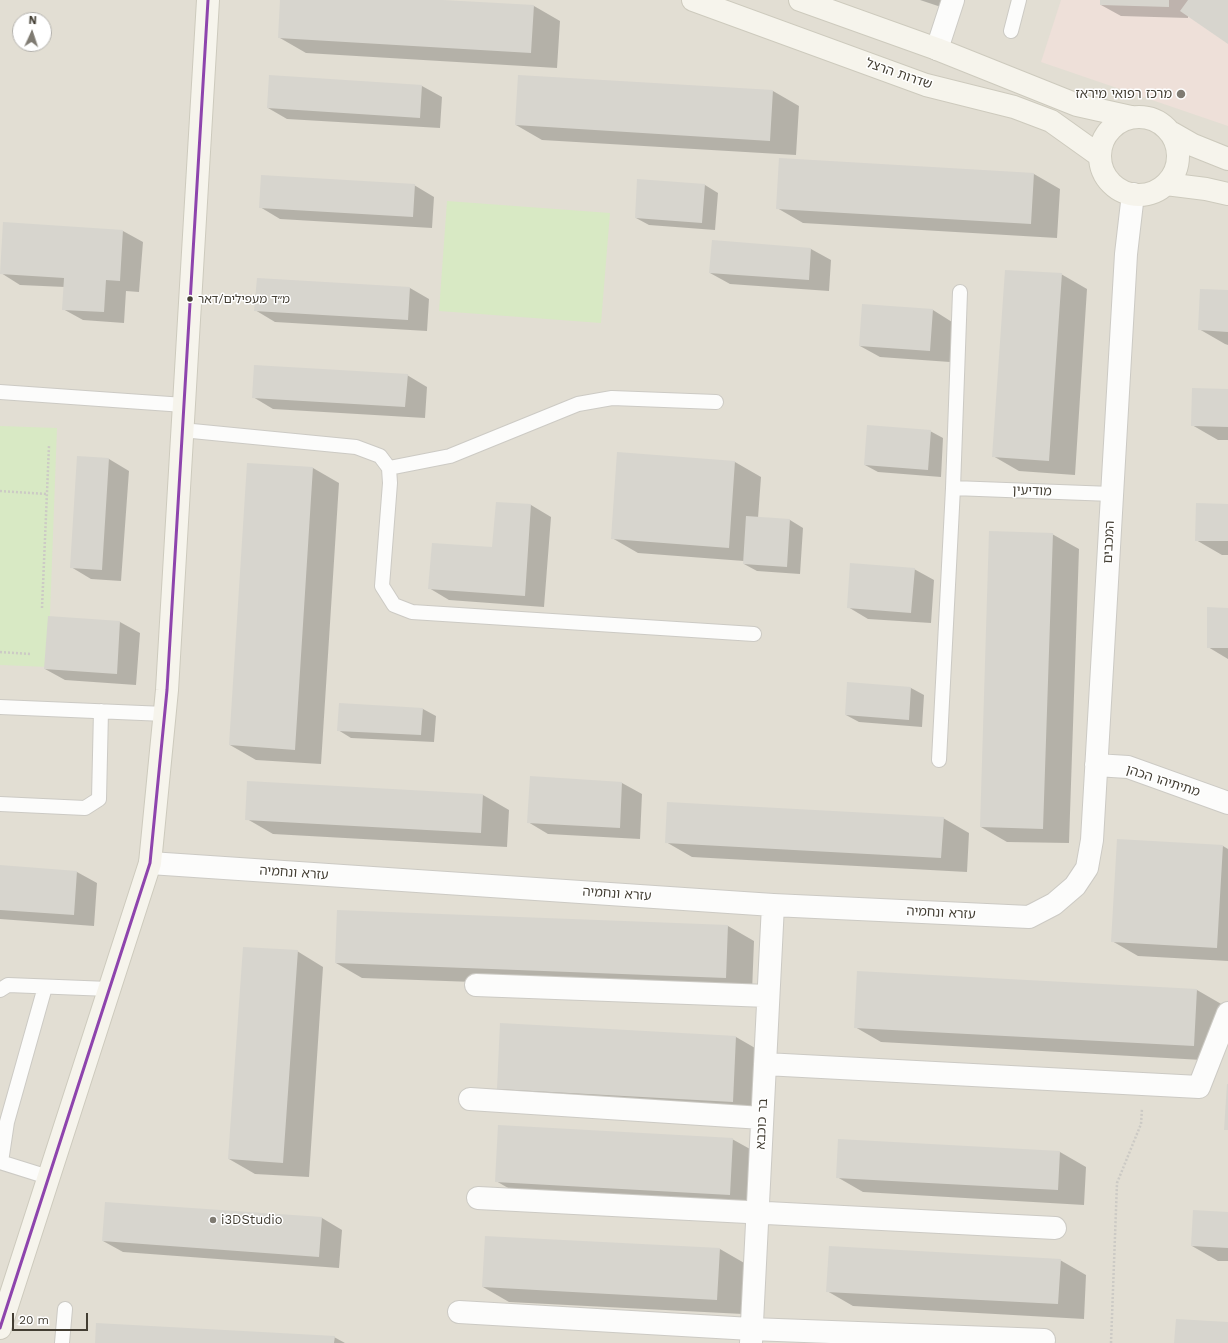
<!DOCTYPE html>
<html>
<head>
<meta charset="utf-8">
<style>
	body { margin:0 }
	#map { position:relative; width:1228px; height:1343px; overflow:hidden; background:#eeece6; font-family:"Work Sans",sans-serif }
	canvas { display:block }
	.north { position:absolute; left:12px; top:12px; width:40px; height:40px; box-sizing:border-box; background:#fff; border:1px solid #b4b2ad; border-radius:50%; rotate:3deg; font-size:11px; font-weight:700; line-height:16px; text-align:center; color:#433e33 }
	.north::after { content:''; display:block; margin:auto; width:14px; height:18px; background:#7f7b72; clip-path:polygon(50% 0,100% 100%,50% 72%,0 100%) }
	.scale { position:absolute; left:12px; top:1313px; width:76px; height:18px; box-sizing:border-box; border:2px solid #433e33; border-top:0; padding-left:5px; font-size:12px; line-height:14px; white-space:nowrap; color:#433e33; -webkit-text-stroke:3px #fff; paint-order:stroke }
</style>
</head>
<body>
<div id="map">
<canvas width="1228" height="1343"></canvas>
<div class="north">N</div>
<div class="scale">20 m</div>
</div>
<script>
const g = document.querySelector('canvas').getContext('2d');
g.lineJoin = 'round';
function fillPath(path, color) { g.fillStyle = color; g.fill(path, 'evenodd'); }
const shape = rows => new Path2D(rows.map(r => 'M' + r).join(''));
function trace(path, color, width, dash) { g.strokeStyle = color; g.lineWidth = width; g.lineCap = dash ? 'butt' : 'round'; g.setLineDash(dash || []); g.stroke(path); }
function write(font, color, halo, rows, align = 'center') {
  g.font = font + ' "Work Sans","Noto Sans Hebrew",sans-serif'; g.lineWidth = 3; g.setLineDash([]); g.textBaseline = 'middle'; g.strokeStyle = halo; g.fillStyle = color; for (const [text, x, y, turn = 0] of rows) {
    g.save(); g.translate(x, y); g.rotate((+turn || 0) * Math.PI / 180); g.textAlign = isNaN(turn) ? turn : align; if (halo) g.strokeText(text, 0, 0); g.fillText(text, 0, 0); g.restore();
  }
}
const residential = shape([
	[0,0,1228,0,1228,1343,0,1343],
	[20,20,44,20,44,44,20,44]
]);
const medical = shape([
	[1061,0,1228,0,1228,126,1041,62]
]);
const green = shape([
	[447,201,610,213,601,323,439,311],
	[0,426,57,428,48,667,0,665]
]);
const shadow = shape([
	[281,0,426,0,534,6,560,21,557,68,306,53,280,38],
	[920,0,944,0,941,7],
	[1101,0,1228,0,1228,43,1188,15,1188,18,1121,16,1101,5],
	[422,86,442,97,440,128,287,119,268,108],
	[773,91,799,106,796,155,542,140,516,125],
	[780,159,1034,174,1060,189,1057,238,803,223,777,208],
	[414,185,434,197,432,228,280,219,260,207],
	[705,185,718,193,715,230,649,225,636,218],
	[123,231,143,242,139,292,126,291,124,323,83,320,63,309,65,287,20,285,1,273],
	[811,249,831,260,829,291,730,284,710,273],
	[1061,274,1087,289,1075,475,1019,471,993,456],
	[410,288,429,299,427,331,275,322,255,310],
	[1228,291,1228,345,1225,344,1199,329],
	[933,310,952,322,950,362,880,357,860,346],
	[407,375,427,387,425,418,273,409,253,397],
	[1228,390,1228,440,1218,440,1192,425],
	[930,431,943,438,941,477,878,472,865,465],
	[618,453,735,462,761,477,758,518,790,520,803,528,800,574,757,571,744,564,744,561,638,553,612,538],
	[78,457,109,459,129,471,121,581,91,579,71,567],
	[248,464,313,468,339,483,321,764,256,760,230,745],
	[497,503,531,505,551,517,544,607,449,600,429,588,493,548],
	[1228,505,1228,555,1222,555,1196,540],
	[1052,534,1079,549,1069,843,1007,842,981,827],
	[914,569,934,580,931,623,868,619,848,607],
	[1228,609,1228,659,1208,647],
	[49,617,120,622,140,633,136,685,65,680,45,669],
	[848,683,911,688,924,695,922,727,859,722,846,715],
	[423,709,436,716,434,742,351,738,338,730],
	[531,777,622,783,642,794,640,839,548,834,528,822],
	[248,782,483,795,509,810,507,847,273,834,247,819],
	[943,818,969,833,967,872,692,857,666,842],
	[1223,846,1228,849,1228,961,1138,956,1112,941],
	[0,866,77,872,97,883,94,926,0,919],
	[338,911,728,926,754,941,752,992,362,978,336,963],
	[297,951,323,967,309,1177,255,1174,229,1159],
	[1197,990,1223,1005,1220,1061,881,1042,855,1027],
	[501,1024,736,1037,762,1052,759,1116,524,1103,498,1088],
	[732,1139,759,1154,756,1210,522,1196,496,1181],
	[839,1140,1060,1152,1086,1167,1084,1205,863,1192,837,1177],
	[1228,1213,1228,1261,1218,1261,1192,1246],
	[322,1218,342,1230,339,1268,123,1252,103,1241],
	[720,1249,746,1264,743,1314,509,1302,483,1287],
	[1060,1260,1086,1275,1084,1319,853,1306,827,1291],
	[334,1337,345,1343,96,1343]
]);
const building = shape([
	[280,0,443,0,534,5,531,53,278,38],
	[1100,0,1169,0,1169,7,1100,5],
	[1188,0,1228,0,1228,44,1180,11],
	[269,75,422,85,420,118,267,108],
	[518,75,773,90,770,141,515,125],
	[779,158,1034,173,1031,224,776,209],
	[261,175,415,184,413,217,259,208],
	[637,179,705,184,702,223,635,218],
	[3,222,123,230,120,281,106,280,104,312,62,310,64,278,0,274],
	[712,240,811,248,809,280,709,273],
	[1005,270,1062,273,1049,461,992,457],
	[257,278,410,287,408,320,254,311],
	[1200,289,1228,290,1228,332,1198,330],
	[862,304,933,309,930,351,859,346],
	[254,365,408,374,405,407,252,398],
	[1192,388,1228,389,1228,427,1191,426],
	[867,425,931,430,928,470,864,465],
	[617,452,735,461,729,548,611,539],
	[77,456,109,458,102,570,70,568],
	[247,463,313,467,295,750,229,745],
	[496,502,531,504,525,596,428,589,432,543,492,547],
	[1196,503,1228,504,1228,541,1195,541],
	[746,516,790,519,787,567,743,564],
	[989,531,1053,533,1043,829,980,827],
	[850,563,915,568,911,613,847,608],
	[1207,607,1228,608,1228,648,1207,648],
	[48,616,120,621,117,674,44,669],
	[847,682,911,687,909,720,845,715],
	[339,703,423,708,421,735,337,731],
	[530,776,622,782,620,828,527,823],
	[247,781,483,794,481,833,245,820],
	[667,802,944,817,941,858,665,843],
	[1117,839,1223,845,1217,948,1111,942],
	[0,865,77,871,74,915,0,910],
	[337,910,728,925,726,978,335,963],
	[243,947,298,950,283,1163,228,1159],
	[857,971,1197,989,1194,1046,854,1028],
	[500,1023,736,1036,733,1102,497,1089],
	[1227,1084,1228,1084,1228,1130,1224,1130],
	[498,1125,733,1138,730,1195,495,1182],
	[838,1139,1060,1151,1058,1190,836,1178],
	[105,1202,322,1217,319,1257,102,1241],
	[1193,1210,1228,1212,1228,1248,1191,1246],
	[485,1236,720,1248,717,1300,482,1287],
	[829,1246,1061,1259,1058,1304,826,1292],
	[1176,1319,1228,1322,1228,1343,1174,1343],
	[96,1323,335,1336,334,1343,95,1343]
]);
const path = shape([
	[0,491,47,494],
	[42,608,49,446],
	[0,652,30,654],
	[1111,1343,1117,1183,1141,1124,1142,1108]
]);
const lane = shape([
	[1011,31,1019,0],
	[0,392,184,405],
	[182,430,356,447,380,456,389,468,390,483,382,586,394,605,412,612,754,634],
	[389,468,450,456,578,404,612,398,716,402],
	[953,488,1112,494],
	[0,707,165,714],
	[939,760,953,488,960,292],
	[0,804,85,808,99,799,101,711],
	[0,990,8,985,109,989],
	[0,1162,48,1177],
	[1,1162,7,1122,45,987],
	[62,1343,65,1309]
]);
const street = shape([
	[937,49,953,0],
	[1096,765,1128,767,1228,803],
	[150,863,773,905,1029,917,1054,904,1075,886,1087,868,1092,840,1126,254,1133,194],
	[476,985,768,996],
	[765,1064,1199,1087,1228,1013],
	[470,1099,762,1118],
	[478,1198,1055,1228],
	[459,1312,751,1329,1044,1340],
	[751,1343,773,905]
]);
const secondary = shape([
	[693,0,926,85,1014,107,1051,121,1100,156],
	[800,0,937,49,1077,105,1131,117],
	'1100 156a39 39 0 1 1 78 0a39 39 0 1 1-78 0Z',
	[1172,133,1193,145,1228,159],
	[1166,184,1206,189,1228,194],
	[0,1328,150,863,167,690,208,0]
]);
const bus1 = shape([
	[0,1328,150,863,167,690,208,0]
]);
const markers = [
	[1181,94,5,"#7f7b72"],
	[190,299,3.5,"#433e33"],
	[213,1220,4,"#7f7b72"]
];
const busNames = [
	["מ״ד מעפילים/דאר",198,299]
];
const streetNames = [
	["שדרות הרצל",899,74,19],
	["מודיעין",1032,491,2],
	["המכבים",1109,542,-87],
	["מתיתיהו הכהן",1163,781,18],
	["עזרא ונחמיה",294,873,4],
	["עזרא ונחמיה",617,894,4],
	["עזרא ונחמיה",941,913,3],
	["בר כוכבא",762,1124,-87]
];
const poiNames = [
	["מרכז רפואי מיראז",1172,94],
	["i3DStudio",221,1220,"left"]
];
fillPath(residential, '#e2ded3');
fillPath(medical, '#eee0d9');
fillPath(green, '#d8e9c4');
fillPath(shadow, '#0003');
fillPath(building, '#d7d5ce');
trace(lane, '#cccac4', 16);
trace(street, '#cccac4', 24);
trace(secondary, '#cdcabd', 24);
trace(path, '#cccac5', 2.5, [2, 2]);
trace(lane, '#fcfcfb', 14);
trace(street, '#fcfcfb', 22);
trace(secondary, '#f6f4ec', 22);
trace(bus1, '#8e44ad', 3);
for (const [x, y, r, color] of markers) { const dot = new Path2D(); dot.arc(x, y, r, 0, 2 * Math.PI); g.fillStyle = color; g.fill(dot); trace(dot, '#fff', 1.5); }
write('12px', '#433e33', '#fff', busNames, 'left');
write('13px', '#433e33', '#fff', streetNames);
write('13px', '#433e33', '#fff', poiNames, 'right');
</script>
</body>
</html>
